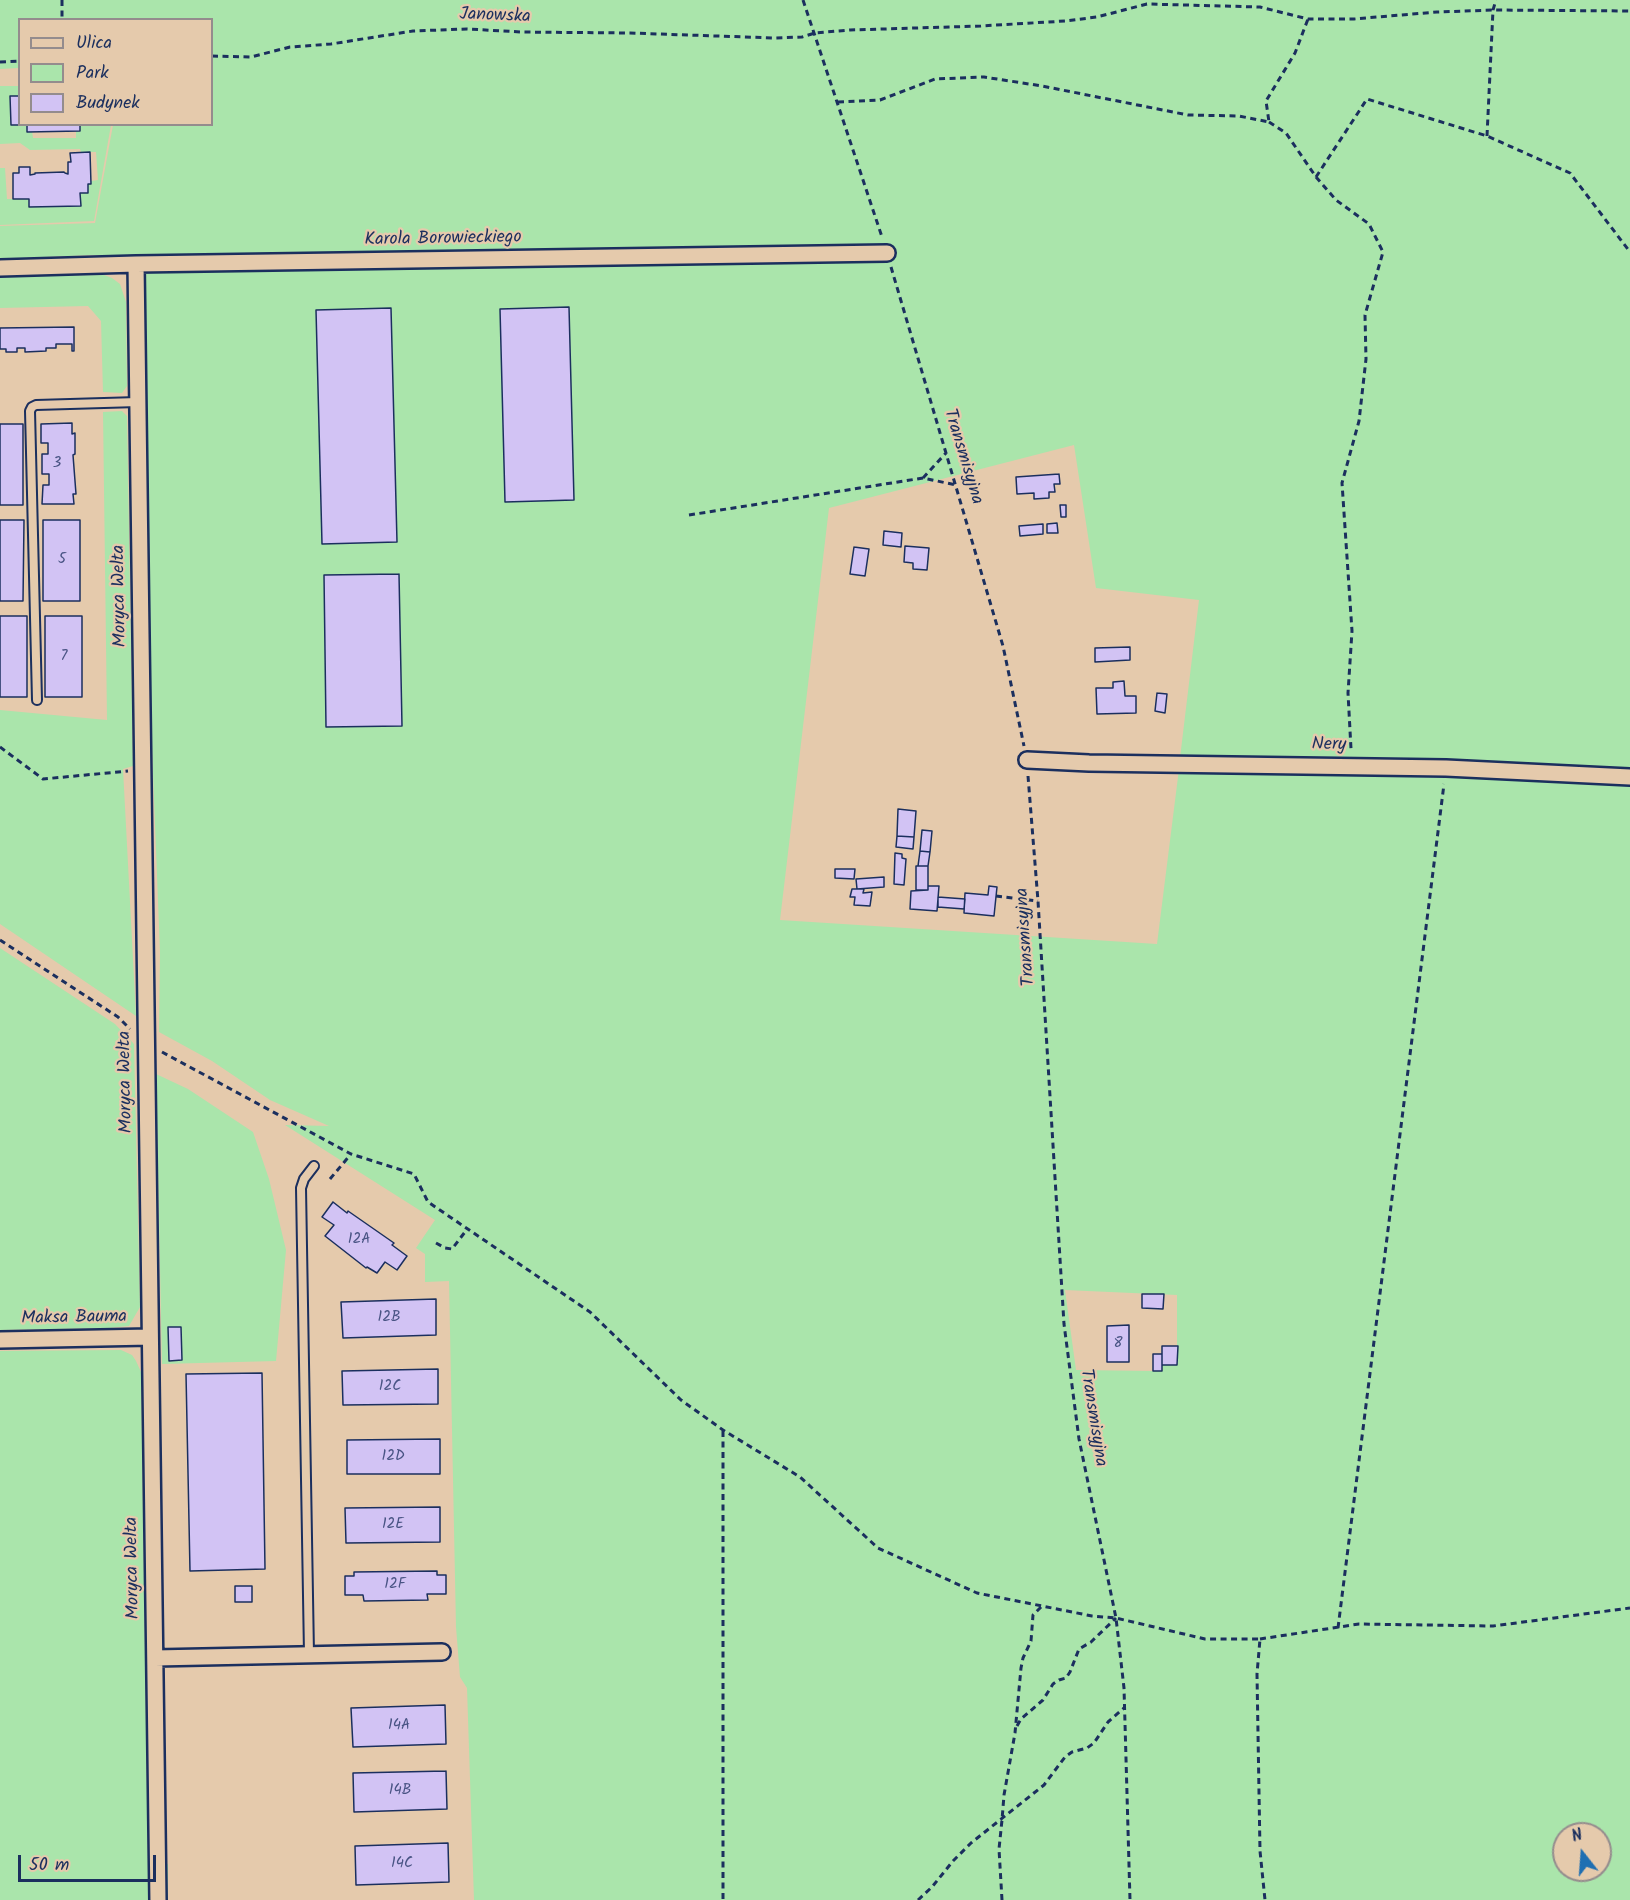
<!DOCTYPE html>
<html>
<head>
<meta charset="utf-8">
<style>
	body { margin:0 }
	#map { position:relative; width:1630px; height:1900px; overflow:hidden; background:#e5caac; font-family:Kalam,sans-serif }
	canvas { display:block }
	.legend { position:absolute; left:18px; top:18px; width:195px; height:108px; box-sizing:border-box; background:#e5caac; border:2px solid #948c8d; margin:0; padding:8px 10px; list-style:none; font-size:18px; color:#1b2f5e }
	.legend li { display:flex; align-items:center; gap:12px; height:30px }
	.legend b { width:30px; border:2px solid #948c8d }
	.north { position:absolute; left:1552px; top:1822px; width:60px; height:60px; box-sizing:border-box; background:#e5caac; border:2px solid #948c8d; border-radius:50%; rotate:343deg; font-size:16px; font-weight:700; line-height:24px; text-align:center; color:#1b2f5e }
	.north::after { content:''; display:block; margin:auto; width:21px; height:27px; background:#1f6fb2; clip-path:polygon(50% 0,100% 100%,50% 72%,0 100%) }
	.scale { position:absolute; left:18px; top:1855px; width:138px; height:27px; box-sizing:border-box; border:3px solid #1b2f5e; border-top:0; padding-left:8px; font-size:18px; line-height:21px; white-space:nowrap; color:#1b2f5e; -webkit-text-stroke:4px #e5caac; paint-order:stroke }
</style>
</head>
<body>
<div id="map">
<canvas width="1630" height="1900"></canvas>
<ul class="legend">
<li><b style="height:8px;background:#e5caac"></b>Ulica</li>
<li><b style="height:16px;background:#aae5ab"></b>Park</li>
<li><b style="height:16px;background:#d2c3f4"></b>Budynek</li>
</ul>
<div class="north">N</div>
<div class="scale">50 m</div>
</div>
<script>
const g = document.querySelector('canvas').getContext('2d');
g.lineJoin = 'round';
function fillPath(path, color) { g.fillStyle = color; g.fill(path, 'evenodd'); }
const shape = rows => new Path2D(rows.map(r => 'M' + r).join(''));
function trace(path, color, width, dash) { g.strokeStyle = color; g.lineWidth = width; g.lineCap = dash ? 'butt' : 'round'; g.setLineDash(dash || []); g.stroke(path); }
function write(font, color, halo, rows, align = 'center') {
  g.font = font + ' Kalam,sans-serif'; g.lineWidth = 4.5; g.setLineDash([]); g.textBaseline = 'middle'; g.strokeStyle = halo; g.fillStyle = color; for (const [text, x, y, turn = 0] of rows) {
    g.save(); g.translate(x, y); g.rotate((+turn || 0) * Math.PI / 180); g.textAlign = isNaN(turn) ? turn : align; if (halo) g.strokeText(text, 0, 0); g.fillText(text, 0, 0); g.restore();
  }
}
const green = shape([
	[0,0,1630,0,1630,772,1180,758,1199,600,1096,588,1074,445,829,508,780,920,1157,944,1179,769,1439,773,1630,782,1630,1900,474,1900,467,1688,460,1677,456,1627,449,1281,425,1282,425,1254,416,1248,435,1220,285,1125,329,1126,270,1100,212,1061,159,1032,160,952,150,697,145,256,92,255,0,259,0,226,95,223,113,125,212,124,212,20,20,20,19,68,0,69],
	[1065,1290,1177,1295,1177,1365,1162,1365,1153,1371,1076,1370],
	[1564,1834,1600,1834,1600,1870,1564,1870],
	[0,86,19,86,19,96,10,96,11,125,27,125,32,131,33,138,76,138,76,131,80,125,111,125,94,221,0,225,0,168,5,168,7,199,29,199,30,207,80,206,80,193,88,184,91,184,91,181,98,180,96,152,81,152,80,149,30,150,20,143,0,144],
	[104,275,112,278,120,284,126,302,127,386,122,393,103,392,101,321,88,306,0,308,0,276],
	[122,411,127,416,133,766,123,769,136,1016,0,924,0,710,107,720,103,412],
	[0,948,115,1024,134,1044,140,1307,129,1326,109,1328,0,1330],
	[156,1074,188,1089,253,1132,269,1179,286,1250,276,1361,162,1364],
	[121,1350,132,1355,136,1361,141,1372,148,1864,168,1864,168,1900,0,1900,0,1351]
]);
const building = shape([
	[10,96,20,96,20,124,80,124,80,131,27,132,27,125,11,125,10,96],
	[90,152,91,184,88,184,88,193,80,193,81,206,29,207,29,199,13,199,13,173,19,173,19,167,30,167,30,175,35,174,35,173,64,172,65,173,68,174,68,162,71,162,70,153,90,152],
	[569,307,574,500,505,502,500,309,569,307],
	[391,308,397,542,322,544,316,310,391,308],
	[74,327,74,351,72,351,72,344,56,344,56,348,46,348,46,351,25,352,25,348,17,348,17,352,6,352,6,349,0,349,0,328,74,327],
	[72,423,72,434,75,433,75,454,73,455,76,494,73,494,74,504,42,504,43,485,49,485,49,474,42,474,42,454,48,454,48,443,41,443,41,424,72,423],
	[0,424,23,424,23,505,0,505,0,424],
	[1059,474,1060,484,1054,484,1055,492,1049,492,1049,498,1034,499,1034,493,1017,494,1016,477,1059,474],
	[1060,505,1066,505,1066,517,1061,517,1060,505],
	[0,520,24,520,23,601,0,601,0,520],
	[43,520,80,520,80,601,43,601,43,520],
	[1057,523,1058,533,1047,533,1047,524,1057,523],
	[1043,524,1043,534,1020,536,1019,526,1043,524],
	[884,531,902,533,901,547,883,545,884,531],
	[905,546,929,548,927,570,913,569,913,563,904,562,905,546],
	[854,547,869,549,865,576,850,574,854,547],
	[399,574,402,726,326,727,324,575,399,574],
	[0,616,27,616,27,697,0,697,0,616],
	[45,616,82,616,82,697,45,697,45,616],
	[1130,647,1130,660,1095,662,1095,648,1130,647],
	[1124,681,1125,696,1136,696,1136,713,1097,714,1096,688,1113,688,1113,682,1124,681],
	[1157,693,1167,694,1165,713,1155,711,1157,693],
	[898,809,916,811,914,837,897,836,898,809],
	[922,830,932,831,930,852,920,851,922,830],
	[897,836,914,837,913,849,896,847,897,836],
	[920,851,930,852,928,866,918,866,920,851],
	[895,853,902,854,902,858,906,859,904,885,894,884,895,853],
	[916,866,928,866,928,890,916,890,916,866],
	[835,869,855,869,854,879,835,878,835,869],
	[884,877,884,887,857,889,856,879,884,877],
	[928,886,939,886,937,911,910,909,911,891,928,890,928,886],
	[989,886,997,887,994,916,964,913,965,893,988,895,989,886],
	[852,889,864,889,863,893,872,892,870,906,854,905,855,897,850,897,852,889],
	[938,897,965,899,964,909,938,907,938,897],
	[333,1202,347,1213,348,1211,394,1243,392,1245,407,1256,397,1270,385,1262,377,1273,367,1267,366,1268,325,1236,334,1225,322,1217,333,1202],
	[1142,1294,1164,1294,1163,1309,1142,1308,1142,1294],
	[436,1299,436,1335,343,1338,341,1302,436,1299],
	[1129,1325,1129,1362,1107,1362,1107,1326,1129,1325],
	[168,1327,181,1327,182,1360,169,1361,168,1327],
	[1162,1346,1178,1346,1177,1365,1162,1365,1162,1346],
	[1153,1354,1162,1354,1162,1371,1153,1371,1153,1354],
	[438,1369,438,1404,343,1405,342,1371,438,1369],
	[262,1373,265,1569,190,1571,186,1374,262,1373],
	[440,1439,440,1474,347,1474,347,1440,440,1439],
	[440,1507,440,1542,346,1543,345,1508,440,1507],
	[437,1571,437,1575,446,1575,446,1594,427,1594,428,1600,364,1601,363,1595,345,1595,345,1576,354,1576,354,1572,437,1571],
	[235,1586,252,1586,252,1602,235,1602,235,1586],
	[445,1705,446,1744,353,1747,351,1708,445,1705],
	[446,1771,447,1809,354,1812,353,1773,446,1771],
	[448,1843,449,1882,356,1885,355,1846,448,1843]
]);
const path = shape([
	[62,0,62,20],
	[803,0,882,237],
	[212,56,251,57,290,47,331,44,413,31,467,29,521,32,630,33,775,38,802,37,815,33,850,30,981,26,1065,21,1097,17,1147,4,1260,7,1308,19,1354,19,1437,12,1493,10,1630,11],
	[0,62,20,61],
	[838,102,880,100,935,79,984,77,1042,86,1188,115,1239,116,1269,122,1266,101,1295,53,1308,19],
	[1269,122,1286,133,1316,177,1336,200,1369,224,1383,252,1365,315,1366,359,1359,421,1342,483,1352,631,1348,693,1351,749],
	[1487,136,1493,10,1496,0],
	[1316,177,1367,99,1487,136,1570,173,1630,252],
	[891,267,1003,646,1024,746],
	[923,478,946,453],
	[689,515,923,478,956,485],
	[0,747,43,779,128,771],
	[1028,776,1038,901,1064,1324,1079,1439,1116,1618,1124,1688,1130,1900],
	[996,896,1038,901],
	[0,940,118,1017,130,1029],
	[162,1052,351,1154,414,1174,428,1202,590,1312,681,1400,723,1430,800,1477,878,1548,977,1593,1092,1616,1116,1618,1205,1639,1260,1639,1257,1674,1260,1851,1265,1900],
	[330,1179,351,1154],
	[436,1243,445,1248,452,1249,468,1228],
	[723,1431,723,1900],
	[1338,1628,1444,784],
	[1260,1639,1359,1624,1493,1626,1630,1608],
	[1017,1726,1021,1719,1043,1700,1053,1684,1059,1680,1066,1678,1070,1672,1079,1649,1091,1642,1116,1618],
	[918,1900,932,1887,953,1861,971,1843,1044,1785,1065,1757,1072,1752,1087,1748,1094,1743,1108,1722,1124,1708],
	[1002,1900,999,1849,1002,1820,1004,1795,1015,1733,1021,1668,1023,1658,1031,1641,1033,1615,1042,1606]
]);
const service = shape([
	[37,700,30,411,32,407,36,405,138,402],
	[309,1654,301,1188,304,1179,314,1166]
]);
const minor = shape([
	[136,264,158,1900],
	[0,268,136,264,887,253],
	[1027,760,1089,763,1446,768,1630,777],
	[0,1340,150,1337],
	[155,1658,442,1652]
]);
const numberNames = [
	["3",57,464],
	["5",62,560],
	["7",64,657],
	["12A",359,1240],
	["12B",389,1318],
	["8",1118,1344],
	["12C",390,1387],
	["12D",393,1457],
	["12E",393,1525],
	["12F",395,1585],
	["14A",399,1726],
	["14B",400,1791],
	["14C",402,1864]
];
const streetNames = [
	["Janowska",495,17,2],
	["Karola Borowieckiego",443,240,-1],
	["Transmisyjna",962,457,73],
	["Moryca Welta",121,596,-91],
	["Nery",1329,746,1],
	["Transmisyjna",1027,937,-94],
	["Moryca Welta",127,1082,-91],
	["Maksa Bauma",74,1319,-1],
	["Transmisyjna",1092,1418,81],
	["Moryca Welta",134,1568,-91]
];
fillPath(green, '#aae5ab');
fillPath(building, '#d2c3f4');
trace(building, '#1b2f5e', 1.5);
trace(service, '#1b2f5e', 12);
trace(minor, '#1b2f5e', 20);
trace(path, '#1b2f5e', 3, [6, 4.5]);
trace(service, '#e5caac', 8);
trace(minor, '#e5caac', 15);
write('15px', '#495484', null, numberNames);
write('18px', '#1b2f5e', '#e5caac', streetNames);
</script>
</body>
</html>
